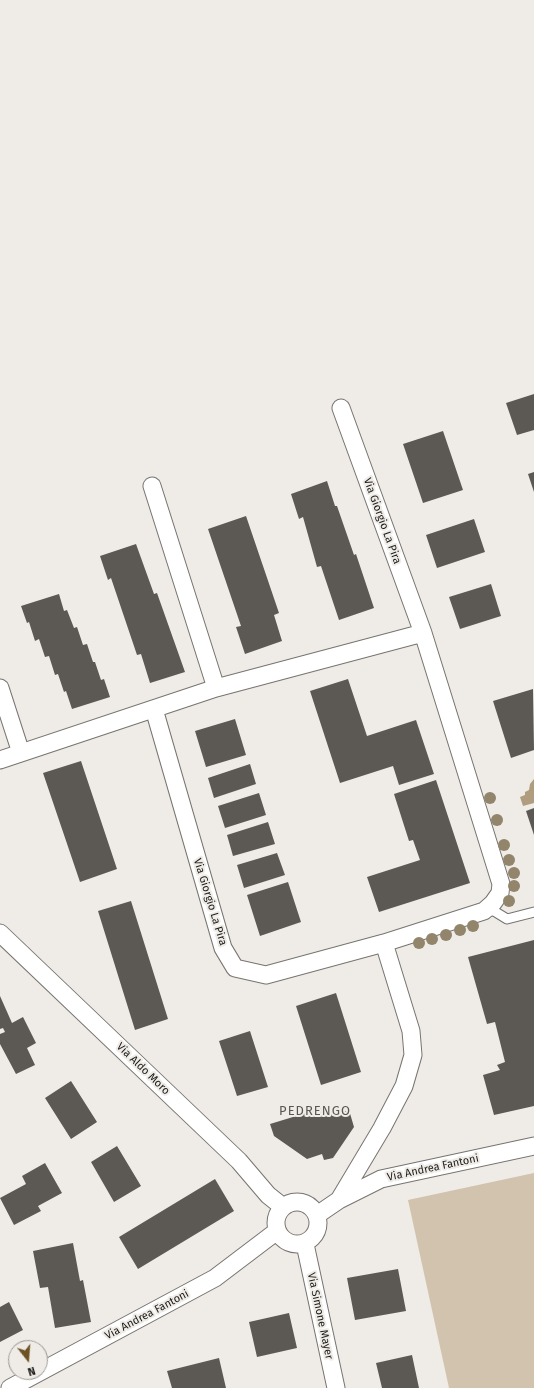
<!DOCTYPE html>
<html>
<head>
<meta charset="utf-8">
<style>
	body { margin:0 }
	#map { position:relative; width:534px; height:1388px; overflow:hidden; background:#efece7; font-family:"Fira Sans",sans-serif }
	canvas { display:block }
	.north { position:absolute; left:8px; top:1340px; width:40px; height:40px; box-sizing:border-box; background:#efece7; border:1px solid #9b9895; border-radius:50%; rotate:163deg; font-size:11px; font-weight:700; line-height:16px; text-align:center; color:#1c1b19 }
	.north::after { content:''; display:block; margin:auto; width:14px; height:18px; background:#6d5224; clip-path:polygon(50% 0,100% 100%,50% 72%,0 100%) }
</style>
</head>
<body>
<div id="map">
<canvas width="534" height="1388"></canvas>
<div class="north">N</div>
</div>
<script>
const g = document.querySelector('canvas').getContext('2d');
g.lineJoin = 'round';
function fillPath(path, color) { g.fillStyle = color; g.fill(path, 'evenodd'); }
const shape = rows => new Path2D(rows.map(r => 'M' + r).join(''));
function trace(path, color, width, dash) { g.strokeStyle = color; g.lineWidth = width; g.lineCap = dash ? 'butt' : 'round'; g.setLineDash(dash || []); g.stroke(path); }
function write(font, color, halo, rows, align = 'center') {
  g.font = font + ' "Fira Sans",sans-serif'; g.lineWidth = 4; g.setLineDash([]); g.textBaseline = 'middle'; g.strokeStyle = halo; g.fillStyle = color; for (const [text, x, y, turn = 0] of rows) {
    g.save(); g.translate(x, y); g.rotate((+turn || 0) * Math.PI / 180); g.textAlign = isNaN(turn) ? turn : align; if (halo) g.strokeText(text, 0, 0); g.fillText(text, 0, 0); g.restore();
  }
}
const green = shape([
	[534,1173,534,1388,449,1388,408,1200]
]);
const water = shape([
	[534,779,534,803,523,806,520,797,525,795,525,792,529,790,530,784]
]);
const building = shape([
	[534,394,534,430,517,435,506,403],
	[443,431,463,490,423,503,403,444],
	[534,472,534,492,528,474],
	[327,481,335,506,337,506,354,555,356,554,374,608,339,620,321,566,317,567,303,517,299,519,291,494],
	[246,516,279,613,274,615,282,641,245,654,236,627,241,626,208,529],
	[474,519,485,552,437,568,426,535],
	[136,544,154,594,157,593,185,672,150,683,141,654,137,655,111,578,108,580,100,556],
	[491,584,501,616,460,629,449,597],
	[59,594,64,611,67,610,74,628,77,627,83,645,87,644,93,662,95,662,101,680,104,679,110,697,72,709,66,691,64,692,58,674,55,675,49,656,45,657,39,639,35,641,29,622,27,623,21,606],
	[348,679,367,736,416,720,434,774,399,785,393,766,340,783,310,691],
	[533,689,534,750,511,758,493,701],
	[235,719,246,755,206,767,195,731],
	[81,761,117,869,80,882,43,773],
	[250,764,256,784,214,798,208,778],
	[436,780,470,883,379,912,367,877,420,860,413,840,409,841,394,794],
	[259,793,266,815,225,828,218,806],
	[534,808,534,835,526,811],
	[268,822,275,844,233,856,227,835],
	[277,853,285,875,244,888,237,865],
	[288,882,301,922,260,936,247,895],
	[131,901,168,1019,135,1030,98,911],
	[534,940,534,1106,494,1115,483,1075,500,1070,497,1065,505,1062,495,1022,487,1024,468,957],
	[336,993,361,1072,321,1085,296,1006],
	[0,996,12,1023,23,1017,36,1043,27,1048,35,1065,16,1074,0,1044,0,1034,5,1032,3,1028,0,1029],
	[250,1031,268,1087,237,1096,219,1041],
	[71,1081,97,1122,71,1139,45,1098],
	[329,1106,332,1116,349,1110,354,1127,333,1158,324,1160,322,1154,307,1159,274,1136,270,1124],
	[117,1146,141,1186,114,1202,91,1162],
	[45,1163,62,1193,38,1206,41,1211,14,1225,0,1198,26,1184,22,1176],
	[215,1179,234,1211,138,1269,119,1237],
	[73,1243,80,1281,83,1280,91,1322,55,1328,48,1287,40,1288,33,1251],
	[398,1269,406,1311,355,1320,347,1278],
	[9,1302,23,1330,0,1342,0,1307],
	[289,1313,297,1348,257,1357,249,1322],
	[412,1355,419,1388,382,1388,376,1363],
	[219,1358,226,1388,172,1388,167,1371]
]);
const service = shape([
	[484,911,494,911,507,919,534,912]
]);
const minor = shape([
	[152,486,216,688],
	[0,688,21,753],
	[154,709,223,948,235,968,266,975,384,943,411,1031,413,1055,404,1086,382,1128,339,1200],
	[0,760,216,688,423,633,341,408],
	[0,933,239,1161,268,1195,283,1207],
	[384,943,484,911,493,903,500,893,501,884,423,633],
	'276 1223a21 21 0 1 1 42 0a21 21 0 1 1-42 0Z',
	[317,1215,339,1200,381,1179,534,1146],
	[305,1244,336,1388],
	[10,1388,215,1278,277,1231]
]);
const trees = [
	[490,798],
	[497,820],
	[504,845],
	[509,860],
	[514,873],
	[514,886],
	[509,901],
	[473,926],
	[460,930],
	[446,935],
	[432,939],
	[419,943]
];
const streetNames = [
	["Via Giorgio La Pira",382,521,70],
	["Via Giorgio La Pira",210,902,73],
	["Via Aldo Moro",143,1069,44],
	["Via Andrea Fantoni",433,1168,-12],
	["Via Andrea Fantoni",147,1315,-28],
	["Via Simone Mayer",320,1316,78]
];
const quarterNames = [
	["PEDRENGO",315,1111]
];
fillPath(green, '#d1c3ae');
fillPath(water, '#b09c7e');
fillPath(building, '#5c5955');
trace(service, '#777470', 11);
trace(minor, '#777470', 19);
trace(service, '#fff', 9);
trace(minor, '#fff', 17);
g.fillStyle = '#92856c';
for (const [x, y] of trees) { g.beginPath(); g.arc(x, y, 6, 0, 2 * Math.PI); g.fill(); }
write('11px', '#1c1b19', '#efece7', streetNames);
g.letterSpacing = '1px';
write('13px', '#595652', '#efece7', quarterNames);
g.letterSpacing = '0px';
</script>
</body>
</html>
